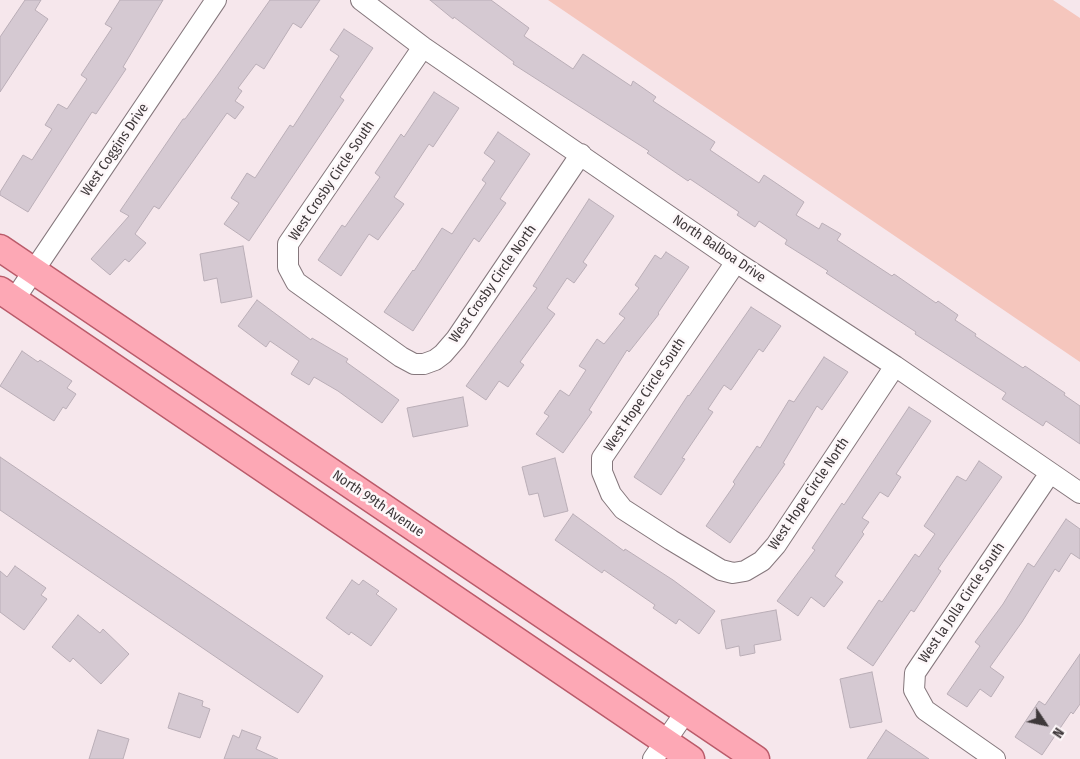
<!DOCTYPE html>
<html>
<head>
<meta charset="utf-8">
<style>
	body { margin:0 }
	#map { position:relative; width:1080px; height:759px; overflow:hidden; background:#f6e7ec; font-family:"Fira Sans Condensed",sans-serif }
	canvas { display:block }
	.north { position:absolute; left:1020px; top:699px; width:50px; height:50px; -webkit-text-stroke:4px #fdf7f9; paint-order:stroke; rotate:124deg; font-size:14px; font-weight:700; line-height:20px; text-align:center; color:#3e383a }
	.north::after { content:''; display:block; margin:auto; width:18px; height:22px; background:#3e383a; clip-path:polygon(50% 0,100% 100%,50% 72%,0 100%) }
</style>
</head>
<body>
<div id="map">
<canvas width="1080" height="759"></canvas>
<div class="north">N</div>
</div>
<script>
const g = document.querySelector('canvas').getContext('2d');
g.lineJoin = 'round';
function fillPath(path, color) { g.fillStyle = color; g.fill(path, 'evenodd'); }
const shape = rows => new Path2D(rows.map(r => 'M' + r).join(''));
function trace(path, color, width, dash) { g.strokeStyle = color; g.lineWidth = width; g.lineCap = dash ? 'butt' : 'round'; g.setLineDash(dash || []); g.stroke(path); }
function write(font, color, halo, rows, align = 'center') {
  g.font = font + ' "Fira Sans Condensed",sans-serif'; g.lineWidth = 5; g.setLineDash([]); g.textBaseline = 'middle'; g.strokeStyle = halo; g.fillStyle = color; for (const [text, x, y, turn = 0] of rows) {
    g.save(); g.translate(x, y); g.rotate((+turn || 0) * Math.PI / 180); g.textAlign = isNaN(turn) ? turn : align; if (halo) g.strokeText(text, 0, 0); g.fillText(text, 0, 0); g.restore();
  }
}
const green = shape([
	[548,0,1053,0,1080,18,1080,362]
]);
const building = shape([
	[25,0,41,0,35,10,48,19,0,92,0,37,25,0],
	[120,0,163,0,123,67,126,69,96,114,92,112,28,212,0,195,0,192,23,155,32,160,52,129,45,125,58,104,67,109,87,79,81,75,112,28,105,24,120,0],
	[270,0,320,0,301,28,293,23,264,69,256,64,238,88,242,91,235,101,244,107,235,119,227,113,159,209,154,206,135,234,146,243,129,262,125,259,110,275,91,259,129,216,120,211,183,119,185,119,218,74,270,0],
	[430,0,491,0,529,28,524,36,573,69,583,54,631,86,633,81,656,97,653,101,715,142,710,150,759,183,764,175,804,202,796,215,819,229,822,223,841,234,837,240,892,276,894,274,936,303,938,301,958,315,955,320,976,334,975,336,1023,368,1025,366,1065,393,1064,395,1080,406,1080,444,1046,421,1043,426,1002,399,1006,393,915,334,916,332,826,273,828,271,785,244,787,240,759,221,755,227,737,215,739,212,690,179,688,181,647,153,649,151,513,64,514,62,454,17,453,19,430,0],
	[344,29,373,48,340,97,344,100,249,241,224,224,239,203,231,198,247,173,255,178,290,125,293,127,339,56,330,50,344,29],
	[434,92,459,108,433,147,429,144,394,197,404,204,378,240,369,234,341,276,318,260,342,225,345,227,380,177,375,173,401,134,404,137,434,92],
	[498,132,530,154,500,199,506,203,479,242,474,238,413,331,384,312,413,270,414,271,442,228,452,234,486,183,482,180,495,161,484,153,498,132],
	[589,199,614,216,583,262,587,265,574,283,567,278,547,308,555,314,520,362,524,365,508,387,499,381,486,400,466,386,537,288,533,286,589,199],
	[243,246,252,297,221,303,217,278,204,281,200,254,243,246],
	[666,252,689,267,658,313,659,314,629,352,627,350,589,410,592,412,563,453,536,434,549,416,544,413,560,390,569,396,586,370,579,366,597,339,604,344,625,318,619,314,639,288,635,285,655,255,661,259,666,252],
	[257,300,311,340,312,338,348,359,346,362,399,400,382,423,338,391,314,377,309,385,291,374,299,361,270,341,266,347,238,326,257,300],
	[751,307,781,326,763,352,759,349,731,390,724,385,708,409,713,412,682,458,685,459,661,495,634,477,688,395,689,396,751,307],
	[22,351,38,362,40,360,72,381,67,388,76,394,66,409,63,407,54,421,0,386,22,351],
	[824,357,848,372,822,410,817,406,783,463,785,464,730,543,706,526,735,484,733,482,757,446,760,448,789,400,794,402,824,357],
	[463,397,468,426,413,437,407,408,463,397],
	[909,407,931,421,896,474,901,477,888,497,880,492,862,518,869,522,862,532,864,534,835,576,843,582,824,607,811,597,798,616,777,601,815,550,812,548,842,503,844,505,909,407],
	[0,457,323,676,298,713,0,510,0,457],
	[555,458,568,511,544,517,538,493,529,495,522,467,555,458],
	[979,461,1002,477,938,569,941,571,914,612,911,610,873,666,847,648,879,600,882,602,915,554,919,557,935,534,924,526,957,476,966,481,979,461],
	[573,514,624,551,625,549,673,580,715,611,699,634,679,619,676,624,653,608,655,605,604,570,602,573,555,540,573,514],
	[1066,519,1080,529,1080,559,1071,553,1059,572,1055,569,1022,622,990,667,1004,677,991,697,980,689,967,707,947,694,980,646,975,642,1003,604,1028,563,1034,567,1066,519],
	[15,566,46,588,41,595,47,599,24,630,0,612,0,571,7,577,15,566],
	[352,580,359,585,363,580,379,591,376,594,397,609,371,646,351,632,349,635,326,618,352,580],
	[776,610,781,640,754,645,755,653,740,656,739,646,726,649,721,620,776,610],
	[78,615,100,633,103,629,129,654,101,684,73,658,70,662,52,647,78,615],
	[1080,654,1080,704,1073,714,1071,712,1042,755,1015,737,1039,701,1045,705,1080,654],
	[872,672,882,722,850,728,840,679,872,672],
	[179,693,203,701,202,706,210,709,200,738,168,728,179,693],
	[98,730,129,739,123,759,89,759,98,730],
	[242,730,261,737,256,749,278,759,224,759,233,735,239,738,242,730],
	[886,730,929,759,867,759,886,730]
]);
const minor = shape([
	[361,0,423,47,736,262,895,366,1080,493],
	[423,47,288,244,288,267,296,282,401,357,414,364,424,364,435,360,443,354,456,339,581,154],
	[736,262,602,458,602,472,611,494,623,509,671,540,721,570,733,573,745,571,762,561,776,545,895,366],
	[14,300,216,0],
	[653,759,685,713],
	[995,759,925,710,914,690,915,673,1050,473]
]);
const major = shape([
	[0,248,756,759],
	[0,290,691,759]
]);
const streetNames = [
	["West Coggins Drive",115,150,-56],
	["West Crosby Circle South",332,181,-56],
	["North Balboa Drive",719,249,34],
	["West Crosby Circle North",493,284,-55],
	["West Hope Circle South",645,395,-56],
	["West Hope Circle North",809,494,-56],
	["North 99th Avenue",378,504,34],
	["West la Jolla Circle South",962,603,-56]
];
fillPath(green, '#f5c6bd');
fillPath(building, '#d5c9d2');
trace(building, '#baaeb7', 1);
trace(minor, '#85777c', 22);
trace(major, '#ba5b6a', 29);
trace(minor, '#fff', 20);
trace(major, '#fda8b5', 26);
write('14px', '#3e383a', '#fdf7f9', streetNames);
</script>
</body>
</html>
